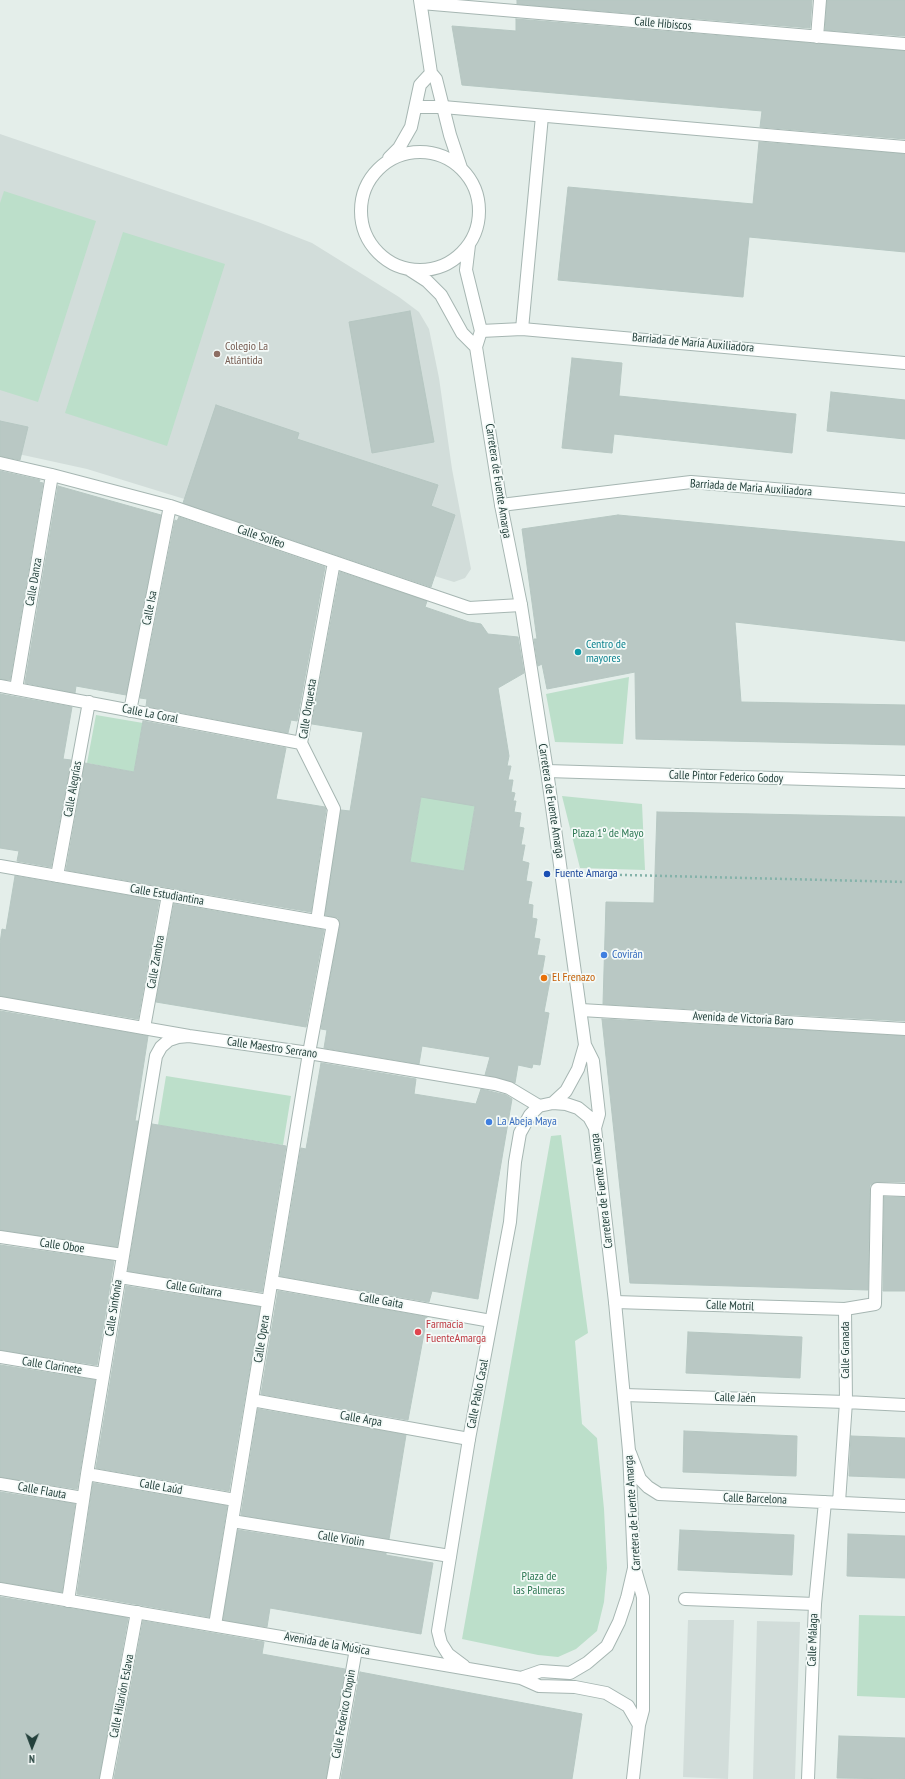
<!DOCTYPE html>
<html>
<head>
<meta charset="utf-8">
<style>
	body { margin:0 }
	#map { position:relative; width:905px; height:1779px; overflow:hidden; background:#e4eeea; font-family:"PT Sans Narrow",sans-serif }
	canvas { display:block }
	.north { position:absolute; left:12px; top:1727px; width:40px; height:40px; -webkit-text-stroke:3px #f4faf8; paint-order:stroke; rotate:181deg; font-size:11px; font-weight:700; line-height:16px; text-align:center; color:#23403b }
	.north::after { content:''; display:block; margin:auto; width:14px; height:18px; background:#23403b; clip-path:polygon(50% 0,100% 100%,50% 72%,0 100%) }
</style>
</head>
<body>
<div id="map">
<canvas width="905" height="1779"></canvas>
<div class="north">N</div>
</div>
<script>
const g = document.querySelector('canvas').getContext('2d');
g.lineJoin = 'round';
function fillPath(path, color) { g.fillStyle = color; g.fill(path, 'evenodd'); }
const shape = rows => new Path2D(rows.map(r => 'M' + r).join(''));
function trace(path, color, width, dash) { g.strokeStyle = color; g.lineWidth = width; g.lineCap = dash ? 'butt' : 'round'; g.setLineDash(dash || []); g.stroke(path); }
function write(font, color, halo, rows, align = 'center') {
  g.font = font + ' "PT Sans Narrow",sans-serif'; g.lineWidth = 3.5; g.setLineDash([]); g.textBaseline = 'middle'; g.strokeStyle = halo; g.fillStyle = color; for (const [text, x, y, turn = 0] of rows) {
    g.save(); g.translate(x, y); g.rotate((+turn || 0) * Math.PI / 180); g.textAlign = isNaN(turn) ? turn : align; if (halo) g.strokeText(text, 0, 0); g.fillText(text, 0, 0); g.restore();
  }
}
const built = shape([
	[0,134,258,222,312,243,399,297,419,312,429,329,439,378,452,469,471,569,465,578,454,582,87,469,0,450],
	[688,1620,734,1620,728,1779,683,1777],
	[757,1621,800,1622,795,1779,753,1779]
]);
const green = shape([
	[4,191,96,221,38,402,0,390,0,203],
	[123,232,225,264,167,446,65,413],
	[629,677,623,744,555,742,546,694],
	[96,715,143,723,134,772,87,763],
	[424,780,475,806,464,871,410,862],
	[562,796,642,804,645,870,580,868],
	[166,1076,291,1096,283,1145,158,1125],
	[561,1135,588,1333,575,1341,582,1424,597,1438,604,1509,607,1568,604,1602,597,1631,576,1649,558,1657,538,1655,462,1639,551,1136],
	[859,1615,905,1616,905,1698,857,1696]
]);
const building = shape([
	[517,0,812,0,810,28,517,4,517,0],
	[827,0,905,0,905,36,825,30,827,0],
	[516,19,905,51,905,139,760,127,762,111,462,85,452,26,516,31,516,19],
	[759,142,905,154,905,252,749,237,743,297,558,280,568,187,753,204,759,142],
	[410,311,434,442,372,453,349,322,410,311],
	[572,358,622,363,619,396,796,414,792,453,614,434,612,453,562,448,572,358],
	[831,392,905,400,905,439,827,431,831,392],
	[216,405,299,433,297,439,438,485,431,506,455,515,431,587,183,503,216,405],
	[0,421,28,427,20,460,0,456,0,421],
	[0,471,40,480,39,482,43,483,10,680,0,679,0,471],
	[58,486,161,515,126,695,76,686,75,693,25,683,58,486],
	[618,515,905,542,905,641,735,622,741,702,905,705,905,745,636,739,635,672,547,689,542,664,538,666,534,639,537,639,522,529,618,515],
	[179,517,325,567,297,721,291,720,288,733,146,706,147,699,140,698,175,520,177,521,179,517],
	[340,572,427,601,425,607,469,622,481,624,488,634,518,637,524,673,498,688,509,756,507,766,511,766,508,780,513,780,511,792,515,793,513,801,516,801,514,812,521,813,519,827,524,828,521,845,525,845,522,861,529,863,526,881,532,882,528,904,533,905,532,918,537,919,534,938,540,939,537,955,545,956,542,973,551,975,544,1012,549,1013,540,1065,533,1064,532,1068,518,1065,515,1083,485,1075,490,1057,422,1046,419,1064,324,1048,327,1030,321,1029,340,925,338,918,325,915,341,810,350,811,363,732,312,724,340,572],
	[421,797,475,806,464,871,410,862,421,797],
	[0,694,72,707,63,759,71,760,51,867,17,861,19,851,0,848,0,694],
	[143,721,286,748,276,799,325,807,326,810,311,912,66,870,85,763,134,772,143,721],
	[657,812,905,817,905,1021,603,1004,606,902,654,903,657,812],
	[15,876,159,901,138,1019,0,996,0,943,2,929,6,930,15,876],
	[174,904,324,930,306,1027,156,1002,174,904],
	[0,1011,148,1036,135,1121,138,1121,117,1247,0,1230,0,1011],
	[602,1019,905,1036,905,1182,877,1182,870,1185,868,1290,630,1283,602,1019],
	[321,1063,416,1079,414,1094,476,1104,481,1089,506,1095,512,1099,478,1299,432,1291,429,1302,280,1276,301,1148,306,1149,321,1063],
	[152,1124,286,1146,262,1292,128,1271,152,1124],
	[884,1197,905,1197,905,1291,883,1291,884,1197],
	[0,1245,114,1261,97,1365,0,1350,0,1245],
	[126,1286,260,1307,229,1491,96,1468,126,1286],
	[278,1291,427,1317,408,1420,261,1394,278,1291],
	[688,1332,802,1337,800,1378,686,1373,688,1332],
	[0,1365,95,1380,77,1489,0,1477,0,1365],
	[258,1409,406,1435,389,1539,241,1515,258,1409],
	[684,1431,797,1436,796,1476,683,1472,684,1431],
	[851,1436,905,1438,905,1478,849,1476,851,1436],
	[93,1483,227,1506,209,1617,77,1594,93,1483],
	[0,1492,75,1504,62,1592,0,1582,0,1492],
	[238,1530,386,1553,386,1555,433,1563,421,1634,270,1608,267,1627,223,1620,238,1530],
	[680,1530,794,1535,792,1575,678,1570,680,1530],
	[848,1534,905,1536,905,1578,847,1576,848,1534],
	[0,1597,128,1618,99,1779,0,1779,0,1597],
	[143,1621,264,1642,262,1654,345,1669,326,1779,114,1779,143,1621],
	[360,1672,582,1714,572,1779,341,1779,360,1672],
	[839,1736,905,1738,905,1779,837,1778,839,1736]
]);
const path = shape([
	[585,874,905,882]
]);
const service = shape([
	[522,329,542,116],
	[685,1599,815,1604],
	[106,1779,137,1612],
	[333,1779,356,1649]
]);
const pedestrian = shape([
	[416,107,443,107,905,147],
	[615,1302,845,1309,875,1304,877,1189,905,1190],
	[624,1395,846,1402]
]);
const minor = shape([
	[421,3,905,44],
	[817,37,820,0],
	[481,331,522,329,905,363],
	[0,463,52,475,170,506,469,608,521,605],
	[501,505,691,482,905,500],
	[0,686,301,743],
	[16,689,52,475],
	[130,711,170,506],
	[547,771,905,782],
	[0,866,333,924,309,1053,215,1625],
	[57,876,89,702],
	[317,921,334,809,301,743,334,562],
	[0,1003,189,1036,309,1053,495,1084,509,1088,539,1106],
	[581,1010,905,1029],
	[144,1028,168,895],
	[0,1237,123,1255],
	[120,1277,268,1301],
	[272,1282,491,1321],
	[845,1309,846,1402],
	[0,1357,103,1374],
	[252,1400,469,1439],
	[630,1453,640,1479,648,1487,659,1494,905,1506],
	[87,1474,235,1500],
	[0,1484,83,1498],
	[839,1502,846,1402,905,1405],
	[232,1521,450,1556],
	[68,1601,87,1474,156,1056,161,1047,169,1040,178,1037,189,1036],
	[808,1779,815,1604,825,1502]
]);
const tertiary = shape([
	[420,0,431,73,436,79,450,135,461,168],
	'361 211a59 59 0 1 1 118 0a59 59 0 1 1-118 0Z',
	[389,158,399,148,411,127,420,85,431,73],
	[469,245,466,270,481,331,476,347,501,505,521,605,547,771,585,1045,593,1061,599,1114,595,1128,615,1302,629,1451,634,1566,643,1597,643,1710,639,1725,633,1779],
	[410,270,427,281,441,295,462,333,476,347],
	[553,1103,566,1091,578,1069,585,1045],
	[0,1589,521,1678,539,1686,575,1687,606,1693,628,1706,639,1725],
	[464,1666,448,1654,441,1643,438,1631,469,1439,510,1222,515,1162,520,1133,530,1115,539,1106,553,1103,566,1104,578,1108,589,1117,595,1128],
	[521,1678,541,1671,570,1673,587,1663,607,1646,619,1622,627,1598,634,1568]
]);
const markers = [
	[217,354,4,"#8d6e63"],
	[578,652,4,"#0f9aa8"],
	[547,874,4,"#1a4fb4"],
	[604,955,4,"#3f7fe0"],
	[544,978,4,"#e8710a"],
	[489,1122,4,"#3f7fe0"],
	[418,1332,4,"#e0444e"]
];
const streetNames = [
	["Calle Hibiscos",663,24,5],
	["Barriada de María Auxiliadora",693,343,5],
	["Carretera de Fuente Amarga",498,481,81],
	["Barriada de Maria Auxiliadora",751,488,4],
	["Calle Solfeo",261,537,19],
	["Calle Danza",34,582,-80],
	["Calle Isa",150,608,-79],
	["Calle Orquesta",308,709,-81],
	["Calle La Coral",150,714,11],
	["Calle Pintor Federico Godoy",726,777,2],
	["Calle Alegrías",73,789,-80],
	["Carretera de Fuente Amarga",551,801,81],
	["Calle Estudiantina",167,895,10],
	["Calle Zambra",156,962,-80],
	["Avenida de Victoria Baro",743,1019,3],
	["Calle Maestro Serrano",272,1048,8],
	["Carretera de Fuente Amarga",602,1191,-97],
	["Calle Oboe",62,1246,8],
	["Calle Guitarra",194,1289,9],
	["Calle Gaita",381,1301,10],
	["Calle Motril",730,1306,2],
	["Calle Sinfonía",114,1308,-81],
	["Calle Opera",262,1339,-81],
	["Calle Granada",846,1350,-90],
	["Calle Clarinete",52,1366,9],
	["Calle Pablo Casal",478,1394,-79],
	["Calle Jaén",735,1398,2],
	["Calle Arpa",361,1419,10],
	["Calle Laúd",161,1487,10],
	["Calle Flauta",42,1491,10],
	["Calle Barcelona",755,1499,2],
	["Carretera de Fuente Amarga",633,1513,-94],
	["Calle Violin",341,1539,9],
	["Calle Málaga",813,1640,-88],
	["Avenida de la Música",327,1644,10],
	["Calle Hilarión Eslava",122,1696,-79],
	["Calle Federico Chopin",344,1714,-80]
];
const educationNames = [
	["Colegio La",225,347],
	["Atlántida",225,361]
];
const cultureNames = [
	["Centro de",586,645],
	["mayores",586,659]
];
const parkNames = [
	["Plaza 1º de Mayo",608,834],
	["Plaza de",539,1577],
	["las Palmeras",539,1591]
];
const transitNames = [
	["Fuente Amarga",555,874]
];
const shopNames = [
	["Covirán",612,955],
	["La Abeja Maya",497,1122]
];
const foodNames = [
	["El Frenazo",552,978]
];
const healthNames = [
	["Farmacia",426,1325],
	["FuenteAmarga",426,1339]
];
fillPath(built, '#d2ddda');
fillPath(green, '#bcdfca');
fillPath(building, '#b9c8c4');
trace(building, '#b6c7c2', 1);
trace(service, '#a6b6b2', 14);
trace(pedestrian, '#a6b6b2', 14);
trace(minor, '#a6b6b2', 14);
trace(tertiary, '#a6b6b2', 14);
trace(path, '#84b2a9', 2.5, [2, 3]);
trace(service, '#fff', 12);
trace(pedestrian, '#fff', 12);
trace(minor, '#fff', 12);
trace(tertiary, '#fff', 12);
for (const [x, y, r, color] of markers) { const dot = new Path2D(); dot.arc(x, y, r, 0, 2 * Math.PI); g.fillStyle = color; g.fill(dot); trace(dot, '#f4faf8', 1.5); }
write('12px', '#23403b', '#f4faf8', streetNames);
write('12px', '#785e54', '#f4faf8', educationNames, 'left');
write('12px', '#0d838f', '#f4faf8', cultureNames, 'left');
write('12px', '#2c7752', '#f4faf8', parkNames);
write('12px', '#164399', '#f4faf8', transitNames, 'left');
write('12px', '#366cbe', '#f4faf8', shopNames, 'left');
write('12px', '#c56008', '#f4faf8', foodNames, 'left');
write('12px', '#be3a42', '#f4faf8', healthNames, 'left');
</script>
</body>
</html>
